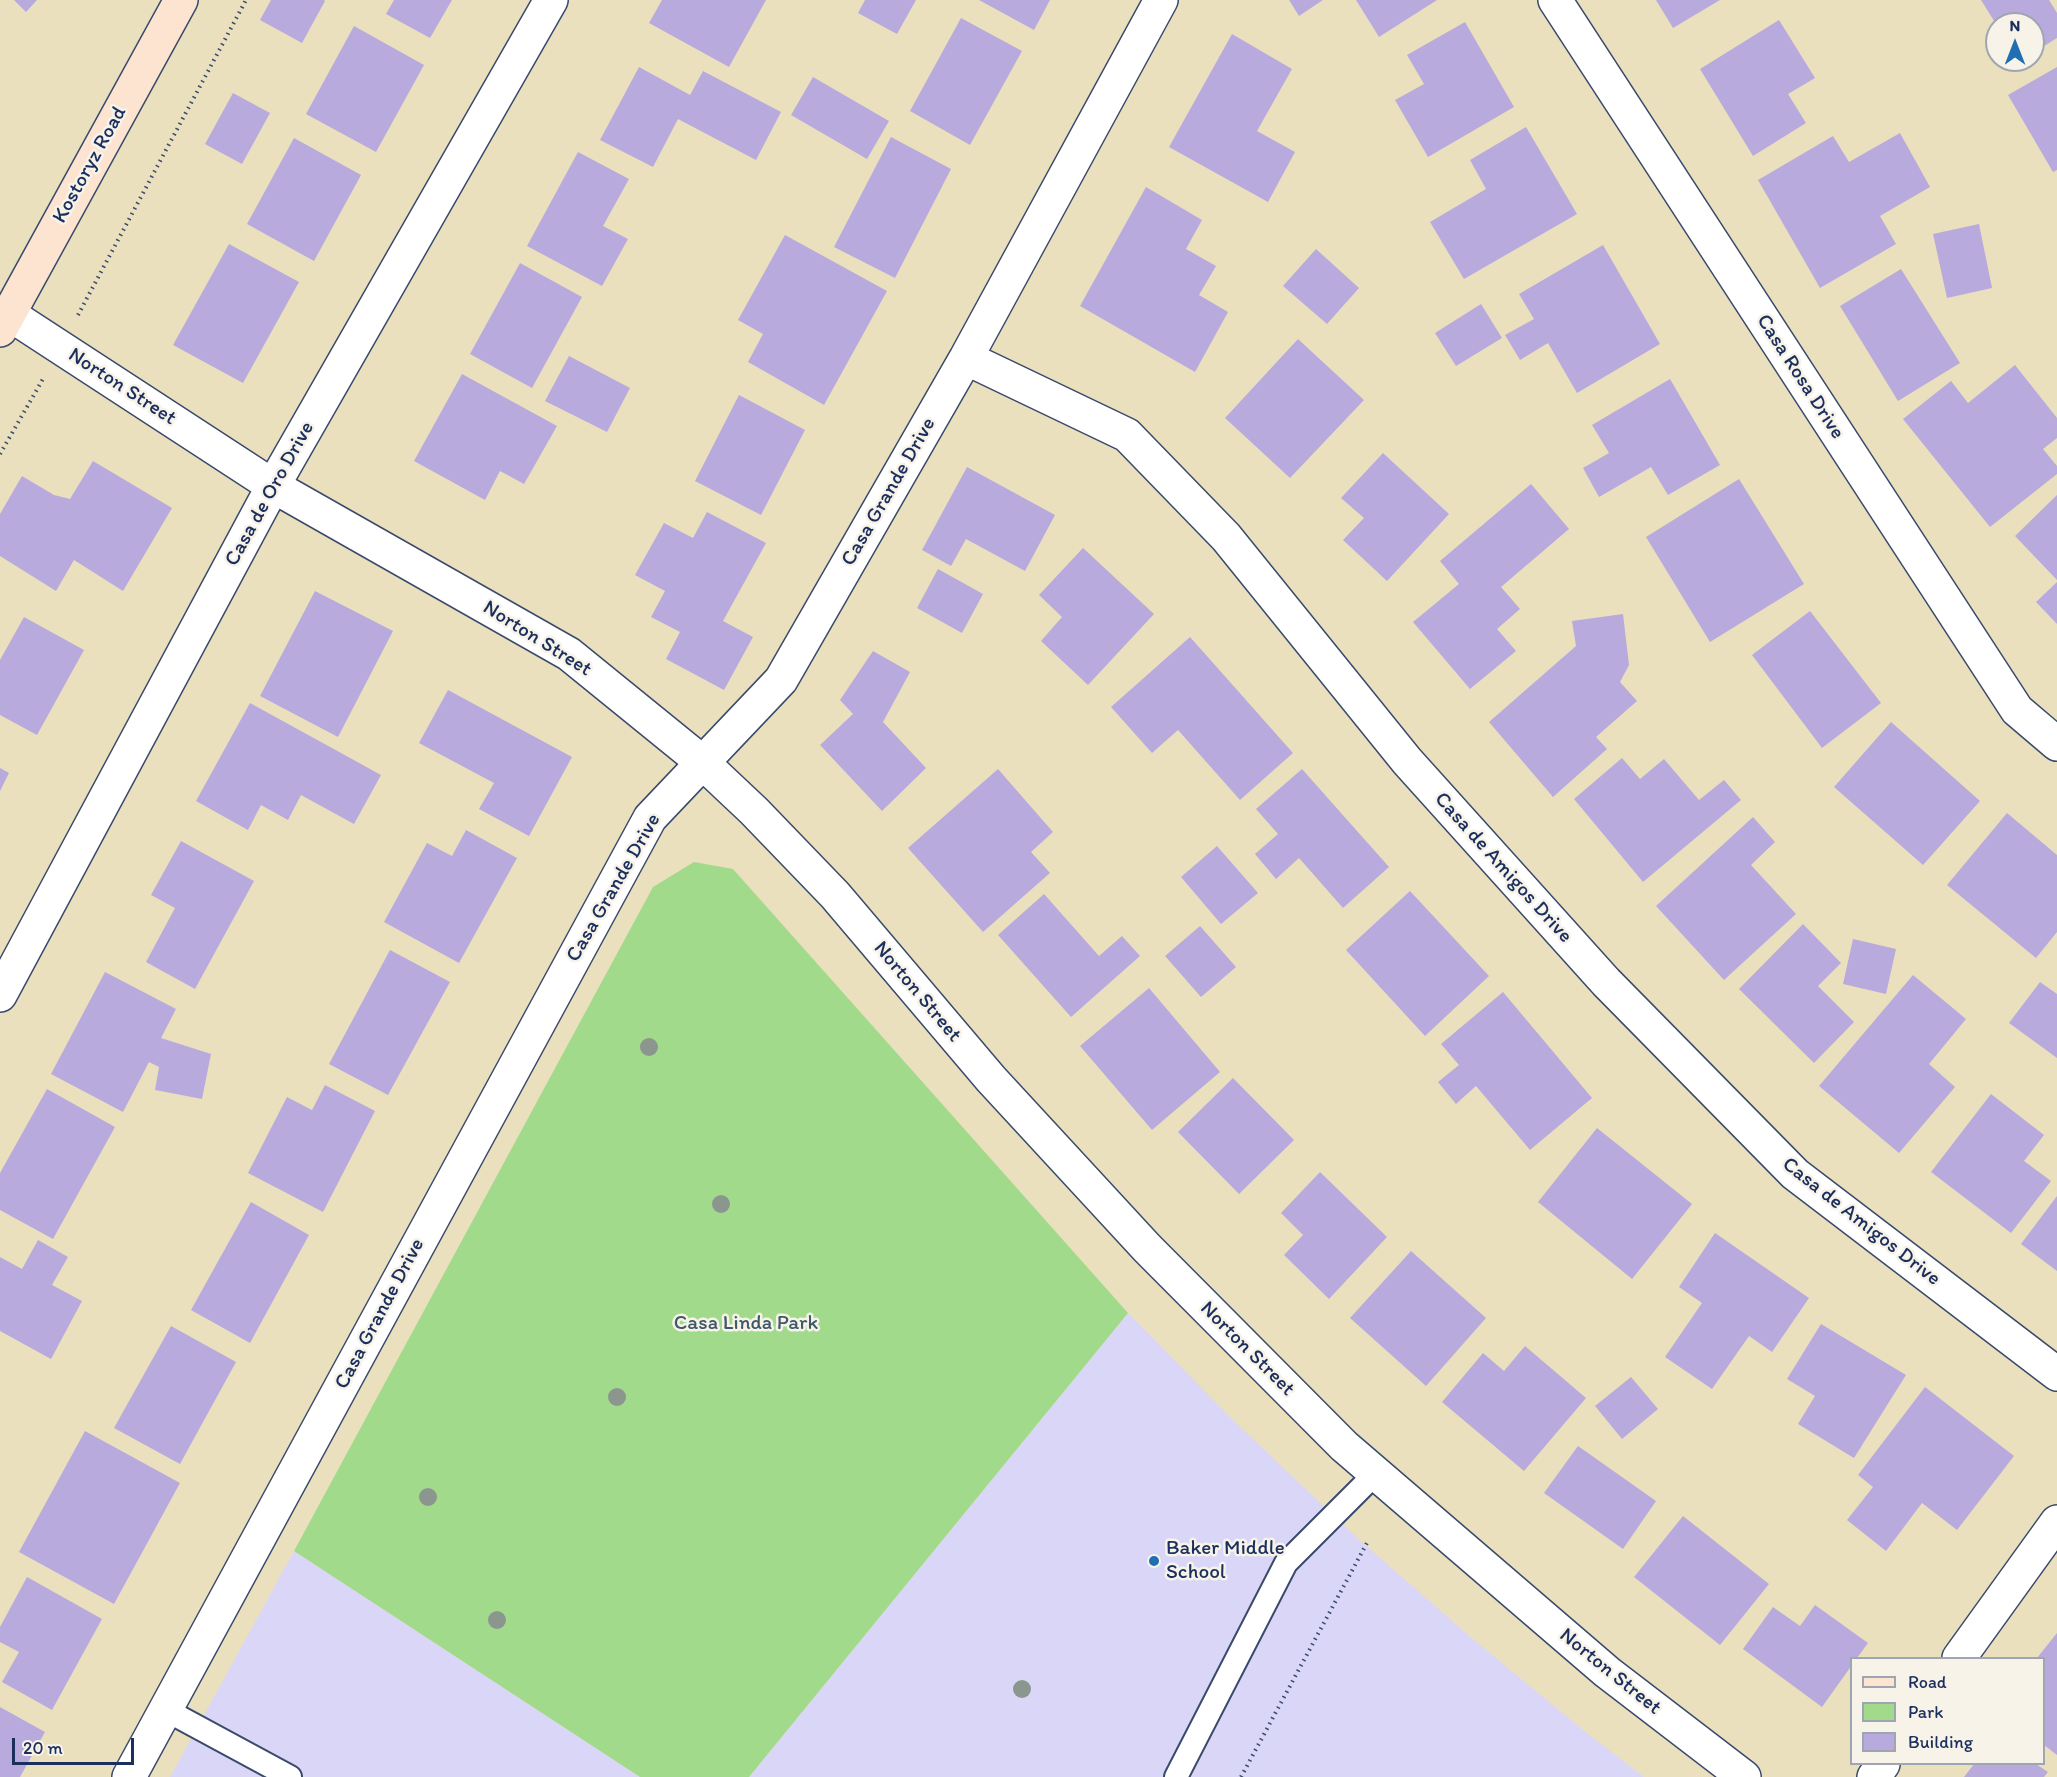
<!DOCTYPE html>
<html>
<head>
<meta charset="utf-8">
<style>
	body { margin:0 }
	#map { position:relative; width:2057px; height:1777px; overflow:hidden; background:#eae0bd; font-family:Itim,sans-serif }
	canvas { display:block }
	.legend { position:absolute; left:1850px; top:1657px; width:195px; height:108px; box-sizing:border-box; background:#f7f3e8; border:2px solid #9fa5b1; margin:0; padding:8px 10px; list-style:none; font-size:18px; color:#1b2f5e }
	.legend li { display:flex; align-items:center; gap:12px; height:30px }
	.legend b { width:30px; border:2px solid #9fa5b1 }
	.north { position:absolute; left:1985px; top:12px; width:60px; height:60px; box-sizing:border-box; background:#f7f3e8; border:2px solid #9fa5b1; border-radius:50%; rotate:0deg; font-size:16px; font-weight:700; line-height:24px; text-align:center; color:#1b2f5e }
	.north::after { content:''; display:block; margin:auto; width:21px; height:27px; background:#1f6fb2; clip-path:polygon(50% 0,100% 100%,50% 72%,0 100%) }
	.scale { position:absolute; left:12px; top:1738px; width:122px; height:27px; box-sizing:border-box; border:3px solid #1b2f5e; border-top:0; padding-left:8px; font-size:18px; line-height:21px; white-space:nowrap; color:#1b2f5e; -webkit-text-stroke:4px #f7f3e8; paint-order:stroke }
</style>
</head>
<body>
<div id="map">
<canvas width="2057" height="1777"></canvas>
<ul class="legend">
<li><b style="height:8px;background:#fde4d1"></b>Road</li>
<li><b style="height:16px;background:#a2da8b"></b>Park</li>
<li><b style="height:16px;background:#b9aadd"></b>Building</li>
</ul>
<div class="north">N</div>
<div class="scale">20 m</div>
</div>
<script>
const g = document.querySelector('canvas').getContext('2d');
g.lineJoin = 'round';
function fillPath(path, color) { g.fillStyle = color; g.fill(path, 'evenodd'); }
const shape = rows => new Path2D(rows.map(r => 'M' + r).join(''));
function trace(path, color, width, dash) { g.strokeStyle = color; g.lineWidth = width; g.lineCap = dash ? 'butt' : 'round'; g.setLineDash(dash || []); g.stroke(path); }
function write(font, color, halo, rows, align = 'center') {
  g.font = font + ' Itim,sans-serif'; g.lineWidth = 5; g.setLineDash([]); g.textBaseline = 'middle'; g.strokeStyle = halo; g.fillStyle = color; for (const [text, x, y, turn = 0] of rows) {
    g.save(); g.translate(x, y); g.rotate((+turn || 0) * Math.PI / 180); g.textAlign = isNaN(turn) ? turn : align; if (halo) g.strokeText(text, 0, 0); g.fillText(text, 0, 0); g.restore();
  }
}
const built = shape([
	[1128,1313,1235,1422,1355,1536,1474,1640,1588,1734,1644,1777,749,1777],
	[294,1551,640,1777,170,1777]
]);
const green = shape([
	[694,862,733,869,1128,1313,749,1777,640,1777,294,1551,653,887]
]);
const building = shape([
	[14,0,37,0,26,12],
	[271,0,324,0,325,1,302,43,260,20],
	[394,0,452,0,430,38,386,14],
	[662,0,766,0,729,67,649,23],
	[865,0,916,0,897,34,858,13],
	[979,0,1050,0,1034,30],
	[1289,0,1323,0,1299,16],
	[1356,0,1437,0,1379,37],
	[1656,0,1720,0,1673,28],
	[1981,0,2049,0,2057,13,2057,38,2033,53,2033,24,1996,24],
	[961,18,1022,51,970,145,910,111],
	[1779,20,1815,78,1788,94,1806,123,1753,156,1700,69],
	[1465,22,1514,107,1428,157,1395,100,1424,84,1407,55],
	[354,26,424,65,376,152,306,114],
	[1232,34,1292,69,1257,131,1295,152,1268,202,1169,147],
	[639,67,690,95,703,71,781,112,756,160,678,119,653,167,600,140],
	[2057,67,2057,170,2053,172,2008,95],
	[813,77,889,121,867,159,791,115],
	[233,93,270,113,242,164,205,144],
	[1526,127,1577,214,1464,279,1430,222,1486,189,1470,160],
	[1900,133,1930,187,1880,216,1896,244,1820,288,1758,180,1833,136,1849,162],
	[891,137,951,169,895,278,834,247],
	[294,138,361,175,314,261,247,224],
	[578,152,629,179,603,226,628,239,602,286,527,246],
	[1146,187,1202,220,1186,249,1216,266,1199,295,1228,312,1195,372,1080,306],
	[1979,224,1992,288,1947,298,1933,234],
	[785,235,887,291,824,405,748,362,763,334,738,320],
	[229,244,299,282,243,383,173,345],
	[1603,245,1660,344,1577,393,1548,343,1520,360,1505,335,1534,319,1519,294],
	[1316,249,1359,288,1327,324,1283,286],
	[520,263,582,297,532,388,470,354],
	[1901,269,1960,363,1898,401,1840,306],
	[1481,304,1502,338,1456,366,1435,333],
	[1298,339,1364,400,1290,478,1225,418],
	[569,356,630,388,607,432,545,401],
	[2015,365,2057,418,2057,438,2043,449,2057,466,2057,474,1990,527,1903,419,1951,381,1968,403],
	[462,374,557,426,524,484,500,471,485,500,414,461],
	[1670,379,1720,465,1668,495,1651,467,1599,497,1583,468,1609,453,1592,425],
	[739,395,805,430,761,515,695,481],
	[1383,453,1449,514,1387,581,1343,540,1364,518,1341,498],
	[93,461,172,508,123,591,74,560,56,591,0,556,0,514,22,476,54,495,70,499],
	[967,467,1055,515,1025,571,966,539,951,566,922,550],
	[1739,479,1804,584,1710,642,1646,537],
	[1531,484,1569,529,1501,587,1520,609,1497,629,1516,651,1470,689,1413,622,1459,584,1440,561],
	[2057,495,2057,580,2015,536],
	[707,512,766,543,723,621,753,637,724,690,666,659,680,632,651,617,665,591,635,575,664,523,693,538],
	[1083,548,1154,614,1088,685,1041,641,1062,617,1039,595],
	[938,569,983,594,962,633,917,608],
	[2057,582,2057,624,2036,602],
	[315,591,393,631,338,737,260,696],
	[1810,611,1881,703,1822,748,1752,655],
	[1623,614,1629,665,1620,682,1637,701,1596,737,1607,749,1553,797,1489,722,1576,646,1572,621],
	[24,617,84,650,37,735,0,715,0,660],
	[1190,637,1293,753,1240,800,1178,730,1152,753,1111,707],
	[873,651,910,672,883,722,926,768,882,811,820,745,853,714,840,700],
	[448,690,572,757,529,836,479,809,494,783,419,743],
	[250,703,381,775,354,824,301,795,288,820,261,805,248,830,196,801],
	[1891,722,1980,801,1923,865,1834,787],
	[1622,758,1640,779,1664,759,1699,800,1724,780,1741,800,1643,882,1574,799],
	[0,768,9,773,0,791],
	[998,769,1053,832,1031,852,1050,873,983,932,908,848],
	[1302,769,1389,867,1343,908,1299,858,1276,879,1255,854,1278,834,1256,809],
	[2007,813,2057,855,2057,932,2036,958,1947,885],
	[1753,817,1775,842,1751,865,1796,914,1724,980,1656,906],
	[466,830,517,858,459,963,384,922,427,843,452,856],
	[181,841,254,881,195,989,146,962,175,908,151,895],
	[1217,846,1258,893,1221,924,1181,877],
	[1410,891,1489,976,1425,1036,1346,950],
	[1044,894,1099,956,1122,936,1140,956,1071,1017,998,935],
	[1803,924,1841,963,1818,986,1854,1022,1814,1063,1739,989],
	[1200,926,1236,967,1201,997,1165,956],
	[1853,939,1896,949,1886,994,1843,984],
	[390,950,450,982,388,1095,329,1064],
	[105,972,176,1009,161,1038,211,1054,202,1099,155,1090,159,1067,149,1062,123,1112,51,1074],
	[1913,975,1966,1019,1929,1064,1955,1087,1899,1153,1819,1086],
	[2040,982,2057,994,2057,1058,2009,1023],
	[1149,988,1220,1072,1152,1130,1080,1046],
	[1503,992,1592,1098,1530,1150,1476,1086,1456,1104,1438,1082,1459,1065,1441,1044],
	[1233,1078,1294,1140,1239,1194,1178,1132],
	[325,1085,375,1111,323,1212,248,1173,287,1097,312,1110],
	[47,1089,115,1127,53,1239,0,1210,0,1173],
	[1991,1094,2044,1135,2024,1161,2051,1181,2011,1233,1931,1172],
	[1597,1128,1692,1204,1632,1279,1538,1202],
	[1320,1172,1387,1237,1329,1299,1284,1255,1303,1235,1281,1213],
	[2057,1196,2057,1271,2021,1244],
	[251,1202,309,1235,250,1343,191,1310],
	[1715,1233,1809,1298,1772,1352,1749,1336,1712,1389,1665,1357,1702,1303,1679,1287],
	[38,1240,68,1257,52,1285,82,1301,51,1359,0,1331,0,1257,22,1269],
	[1411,1251,1486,1318,1426,1386,1350,1318],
	[1821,1324,1906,1375,1854,1458,1798,1424,1815,1396,1787,1379],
	[171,1326,236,1362,180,1464,114,1428],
	[1525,1346,1586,1398,1524,1471,1442,1402,1483,1353,1504,1371],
	[1631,1377,1658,1409,1622,1439,1595,1406],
	[1925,1387,2014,1456,1957,1530,1922,1503,1886,1551,1847,1520,1873,1487,1858,1475],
	[85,1431,180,1483,114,1604,19,1552],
	[1578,1446,1656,1501,1623,1549,1544,1493],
	[1683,1516,1769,1584,1720,1645,1634,1577],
	[27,1577,102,1619,52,1710,2,1682,19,1652,0,1642,0,1627],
	[1815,1605,1868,1643,1857,1658,1852,1658,1852,1665,1822,1707,1743,1649,1773,1607,1800,1626],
	[2057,1633,2057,1755,2044,1745,2044,1658,2037,1658],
	[0,1707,45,1732,20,1777,0,1777],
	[1974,1764,2036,1764,2048,1772,2044,1777,1964,1777]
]);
const path = shape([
	[78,315,246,0],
	[0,454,43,379],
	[1241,1777,1368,1541]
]);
const service = shape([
	[166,1710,290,1777],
	[1176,1777,1286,1563,1376,1473]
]);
const minor = shape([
	[1555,0,2017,710,2057,744],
	[9,314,273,486,569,654,702,762,754,811,835,895,991,1079,1147,1248,1344,1446,1607,1672,1744,1777],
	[966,358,1127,435,1226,537,1407,761,1606,982,1795,1174,2057,1374],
	[0,995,273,486,551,0],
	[1959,1658,2057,1522],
	[129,1777,650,818,781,680,966,358,1161,0],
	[1874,1777,1883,1764]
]);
const secondary = shape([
	[0,330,181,0]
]);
const trees = [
	[649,1047],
	[721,1204],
	[617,1397],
	[428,1497],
	[497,1620],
	[1022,1689]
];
const markers = [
	[1154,1561,6,"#1f6fb2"]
];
const streetNames = [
	["Kostoryz Road",90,165,-61],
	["Casa Rosa Drive",1800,377,57],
	["Norton Street",122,387,33],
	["Casa Grande Drive",889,492,-60],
	["Casa de Oro Drive",270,494,-61],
	["Norton Street",537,639,32],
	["Casa de Amigos Drive",1503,868,48],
	["Casa Grande Drive",614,888,-60],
	["Norton Street",917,992,50],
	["Casa de Amigos Drive",1861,1222,38],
	["Casa Grande Drive",380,1314,-62],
	["Norton Street",1247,1349,45],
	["Norton Street",1610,1672,39]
];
const parkNames = [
	["Casa Linda Park",746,1324]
];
const poiNames = [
	["Baker Middle",1166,1549],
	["School",1166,1573]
];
fillPath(built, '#dad6f7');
fillPath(green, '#a2da8b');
fillPath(building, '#b9aadd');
trace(service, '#3a4a6c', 26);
trace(minor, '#3a4a6c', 36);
trace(secondary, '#3a4a6c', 36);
trace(path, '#3a4a6c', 4, [1.5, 4.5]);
trace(service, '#fff', 22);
trace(minor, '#fff', 33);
trace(secondary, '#fde4d1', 33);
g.fillStyle = '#8b968f';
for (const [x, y] of trees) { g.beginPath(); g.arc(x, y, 9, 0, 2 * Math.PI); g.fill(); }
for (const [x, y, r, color] of markers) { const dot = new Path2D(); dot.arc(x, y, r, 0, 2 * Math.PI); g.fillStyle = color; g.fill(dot); trace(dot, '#f7f3e8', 2); }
write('21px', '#1b2f5e', '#f7f3e8', streetNames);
write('21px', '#3d5a69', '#f7f3e8', parkNames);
write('21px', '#1b2f5e', '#f7f3e8', poiNames, 'left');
</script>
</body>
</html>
